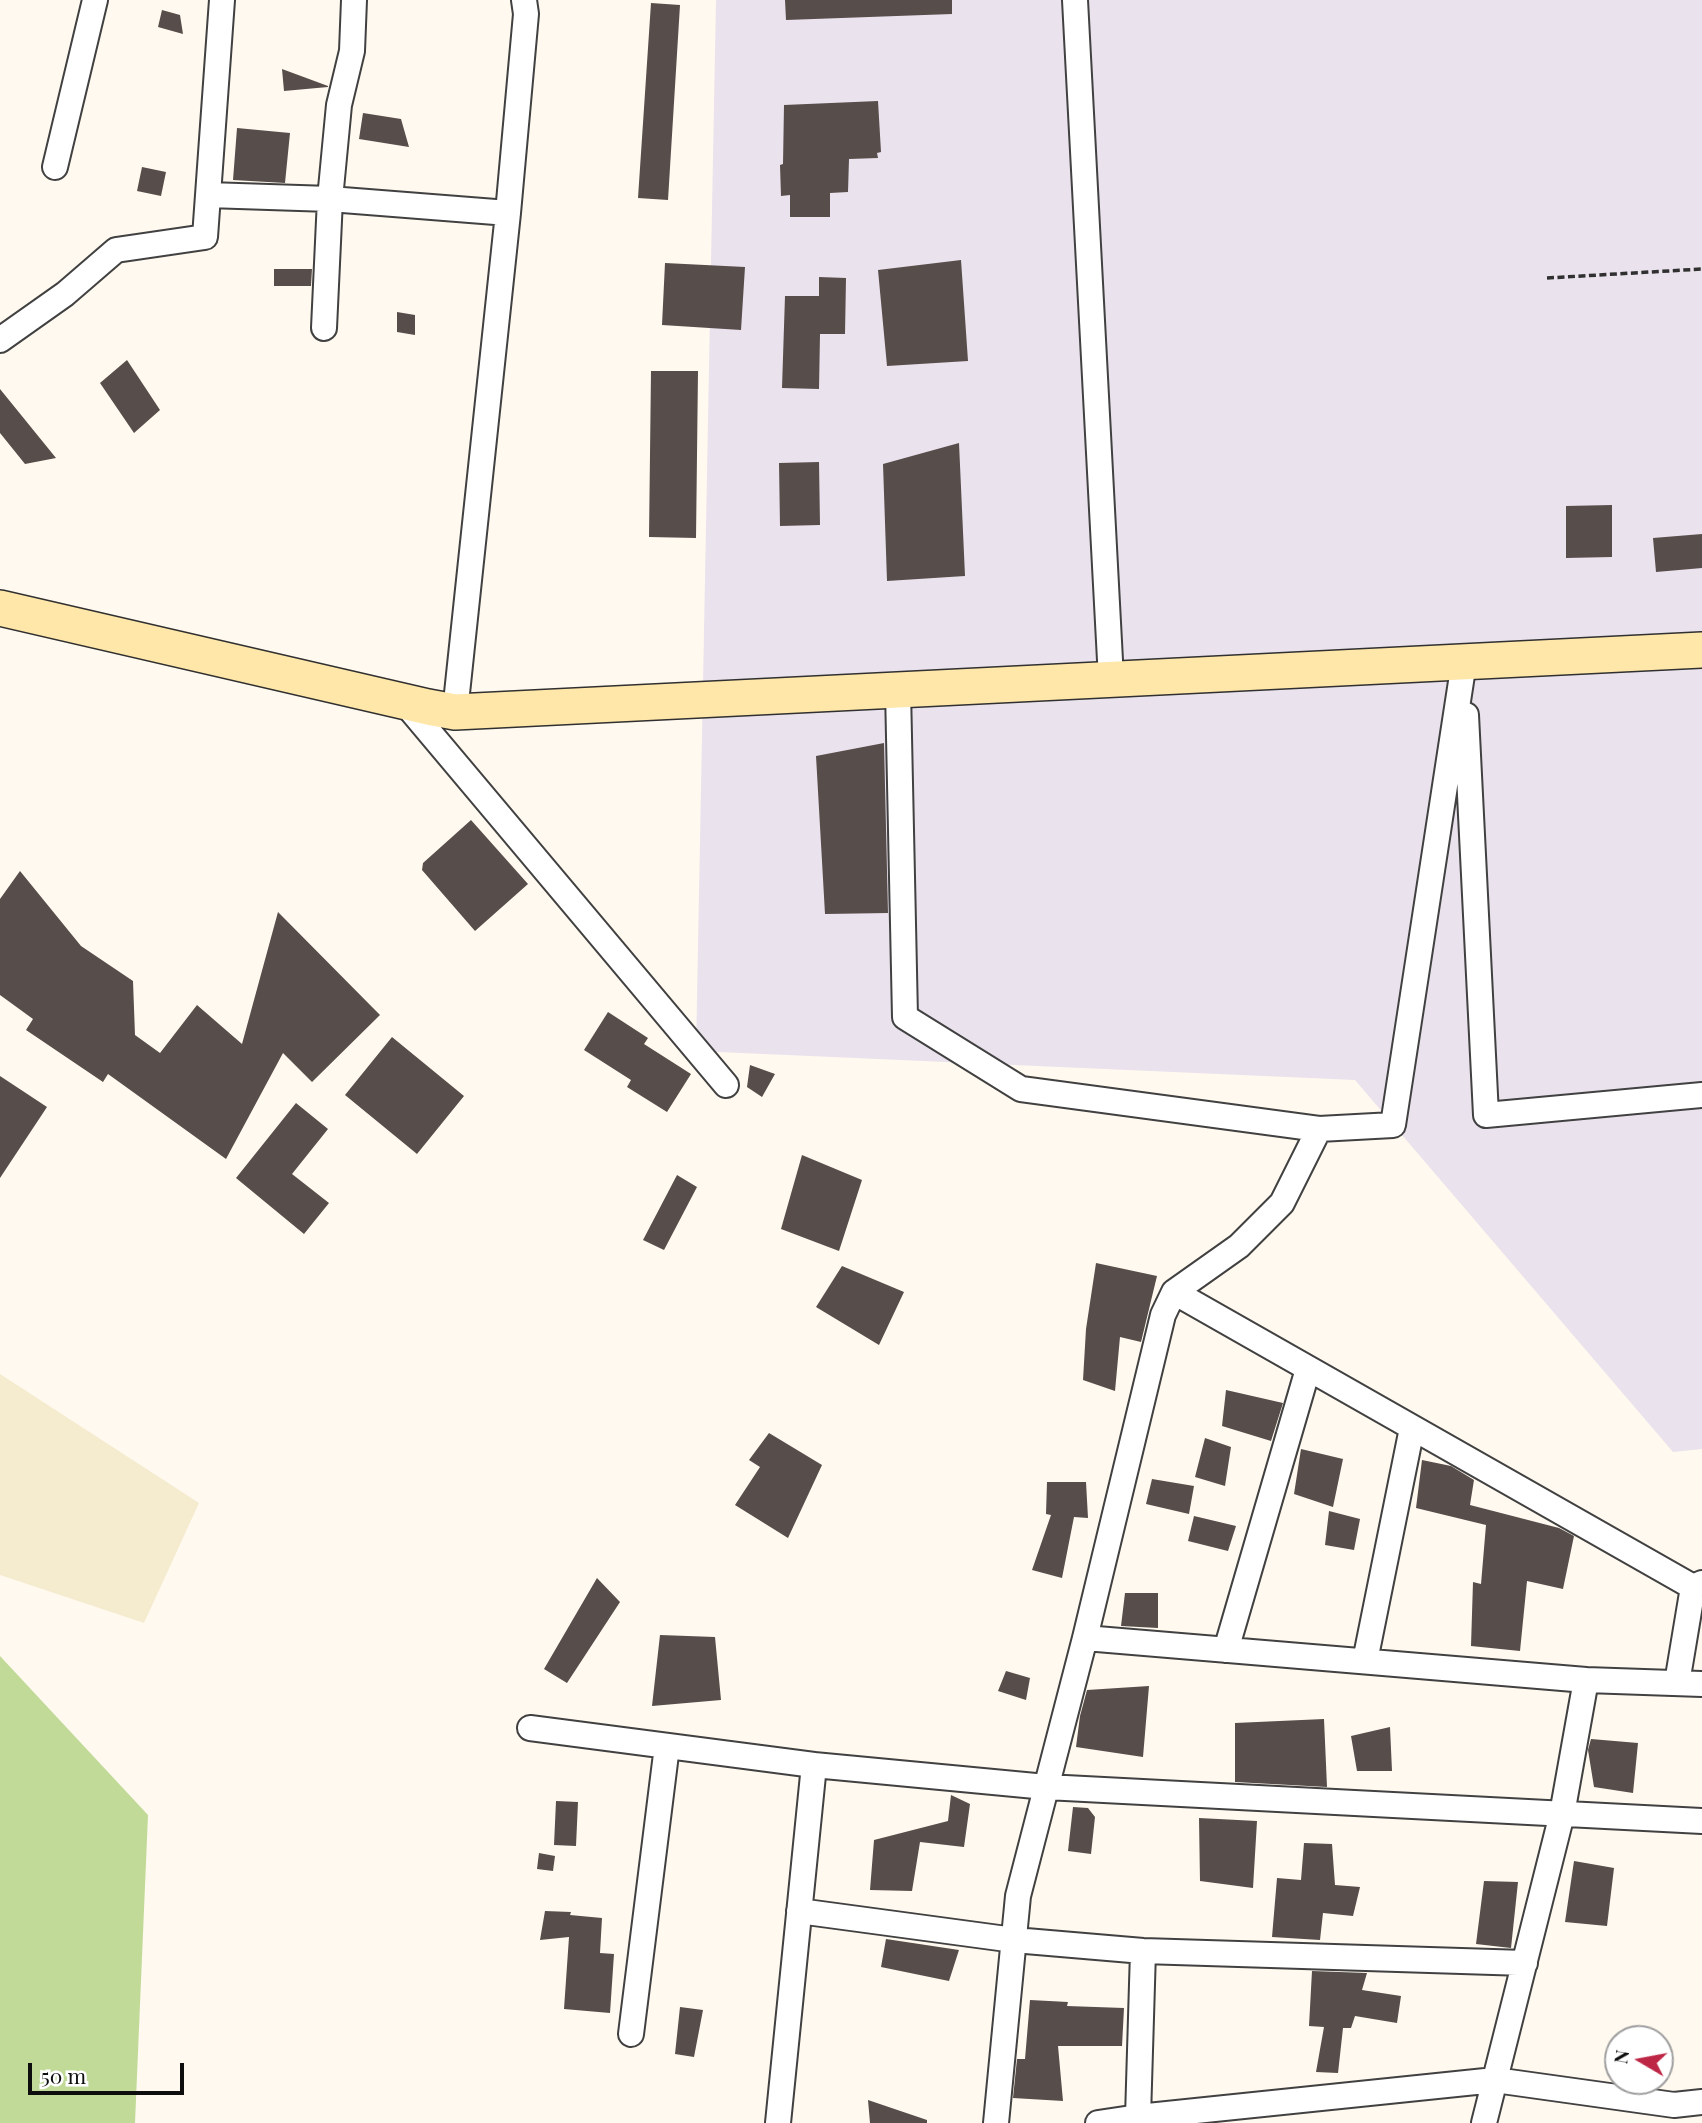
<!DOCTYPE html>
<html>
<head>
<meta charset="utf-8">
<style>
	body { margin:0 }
	#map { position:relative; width:1702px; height:2123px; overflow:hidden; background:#fff9ef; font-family:"Playfair Display",serif }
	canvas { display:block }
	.north { position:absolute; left:1604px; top:2025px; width:70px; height:70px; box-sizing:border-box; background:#fff; border:2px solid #9f9f9f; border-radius:50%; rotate:280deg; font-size:19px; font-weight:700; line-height:28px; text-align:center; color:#0e0e0e }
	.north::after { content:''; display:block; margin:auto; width:24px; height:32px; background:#be2646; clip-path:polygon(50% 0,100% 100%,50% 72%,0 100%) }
	.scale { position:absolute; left:28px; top:2063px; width:156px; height:32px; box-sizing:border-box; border:4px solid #0e0e0e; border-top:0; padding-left:9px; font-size:21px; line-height:24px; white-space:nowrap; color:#0e0e0e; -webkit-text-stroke:5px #fff; paint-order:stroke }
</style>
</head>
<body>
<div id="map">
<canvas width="1702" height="2123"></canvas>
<div class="north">N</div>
<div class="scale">50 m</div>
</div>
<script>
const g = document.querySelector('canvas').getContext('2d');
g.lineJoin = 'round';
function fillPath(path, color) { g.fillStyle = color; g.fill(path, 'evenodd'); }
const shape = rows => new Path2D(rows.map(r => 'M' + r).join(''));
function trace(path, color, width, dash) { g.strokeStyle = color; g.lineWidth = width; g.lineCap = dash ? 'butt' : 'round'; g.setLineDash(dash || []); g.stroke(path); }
const industrial = shape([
	[716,0,1702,0,1702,1449,1673,1452,1355,1080,696,1051]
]);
const farmland = shape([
	[0,1374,199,1503,144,1623,0,1575]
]);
const forest = shape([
	[0,1656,148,1815,135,2123,0,2123]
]);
const building = shape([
	[785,0,952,0,952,14,786,20],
	[651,3,680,5,668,200,638,198],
	[162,10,180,15,183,34,158,27],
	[282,69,328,86,328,87,284,91],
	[878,101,881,152,877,153,878,158,849,159,848,192,830,193,830,217,790,217,790,195,781,196,780,165,783,164,784,105],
	[363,113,401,119,409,147,359,139],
	[237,128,290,133,285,183,233,180],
	[142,167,166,172,161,196,137,191],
	[961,260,968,361,887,366,878,270],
	[665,263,745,267,741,330,662,325],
	[274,269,312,269,311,286,274,286],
	[819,277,846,278,845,334,820,334,819,389,782,388,785,296,819,296],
	[397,312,415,315,415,335,397,332],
	[127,360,160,410,134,433,100,383],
	[651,371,698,371,696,538,649,537],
	[0,389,56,458,25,464,0,433],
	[959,443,965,576,887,581,883,464],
	[819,462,820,525,780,526,779,463],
	[1612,505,1612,557,1566,558,1566,506],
	[1702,534,1702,568,1656,572,1653,538],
	[884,743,888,913,825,914,816,756],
	[471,820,528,884,475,931,422,870,423,863],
	[20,871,81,946,133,981,135,1035,160,1053,197,1005,242,1044,278,912,380,1015,312,1082,283,1053,226,1159,108,1074,103,1082,26,1030,33,1019,0,995,0,899],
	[608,1012,648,1038,644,1044,691,1074,667,1112,627,1087,631,1080,584,1050],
	[392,1037,464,1096,417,1154,345,1095],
	[750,1065,775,1074,762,1097,747,1087],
	[0,1076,47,1107,0,1178],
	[296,1103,328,1129,292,1174,329,1203,304,1234,236,1178],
	[802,1155,862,1180,839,1251,781,1229],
	[677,1175,697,1187,664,1250,643,1240],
	[1096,1263,1157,1276,1141,1342,1120,1337,1115,1391,1083,1380,1086,1329],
	[842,1266,904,1292,879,1345,816,1307],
	[1226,1390,1283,1403,1271,1441,1222,1426],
	[769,1433,822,1465,788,1538,735,1505,760,1467,749,1460],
	[1205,1438,1231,1447,1225,1486,1195,1477],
	[1301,1449,1343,1459,1333,1507,1294,1494],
	[1422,1460,1451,1466,1474,1480,1470,1505,1559,1528,1574,1536,1563,1589,1527,1581,1520,1651,1471,1646,1473,1582,1481,1584,1486,1525,1416,1508],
	[1152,1479,1194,1486,1189,1514,1146,1504],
	[1047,1482,1086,1482,1088,1518,1074,1517,1062,1578,1032,1570,1051,1515,1046,1514],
	[1329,1511,1360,1519,1354,1550,1325,1545],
	[1194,1516,1236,1526,1228,1551,1188,1541],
	[597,1578,620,1602,567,1683,544,1669],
	[1125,1593,1158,1593,1158,1628,1121,1626],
	[660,1635,715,1637,721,1700,652,1706],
	[1006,1671,1030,1678,1026,1700,998,1691],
	[1149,1686,1143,1757,1076,1747,1080,1716,1087,1690],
	[1324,1719,1327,1787,1235,1782,1235,1723],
	[1390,1727,1392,1771,1357,1771,1351,1736],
	[1591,1739,1638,1743,1633,1793,1594,1787,1588,1750],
	[951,1795,970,1804,964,1847,920,1842,912,1891,870,1890,874,1840,948,1821],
	[556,1801,578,1802,576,1846,554,1845],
	[1073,1807,1088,1808,1095,1817,1091,1854,1068,1851],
	[1199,1818,1257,1821,1253,1888,1200,1881],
	[1304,1843,1332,1844,1335,1885,1360,1887,1353,1916,1323,1913,1320,1940,1272,1937,1277,1878,1301,1880],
	[539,1853,555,1856,553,1871,537,1869],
	[1574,1861,1614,1868,1607,1926,1565,1922],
	[1484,1881,1518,1882,1511,1948,1476,1944],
	[545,1911,571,1912,570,1915,602,1918,600,1953,614,1954,610,2013,564,2009,569,1937,540,1940],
	[886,1939,959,1950,949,1981,881,1967],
	[1312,1971,1367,1973,1362,1990,1401,1996,1397,2023,1355,2016,1351,2028,1343,2028,1338,2073,1316,2072,1324,2027,1309,2026],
	[1030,2000,1068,2002,1067,2006,1124,2008,1122,2046,1058,2046,1063,2101,1013,2098,1017,2059,1025,2059],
	[680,2007,703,2010,694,2057,675,2054],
	[868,2100,927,2120,927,2123,870,2123]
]);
const path = shape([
	[1547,278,1702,269]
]);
const minor = shape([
	[1075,0,1111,679],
	[55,167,95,0],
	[208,195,330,199,508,213],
	[324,328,330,199,339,105,352,51,354,0],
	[0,340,65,294,116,250,205,237,222,0],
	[898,690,905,1017,1021,1089,1319,1129,1393,1125,1464,662],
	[404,702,726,1085],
	[455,712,508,213,526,14,524,0],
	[1466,715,1486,1115,1702,1095],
	[1174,1292,1693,1587,1702,1583],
	[1085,1638,1586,1680],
	[1226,1650,1308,1369],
	[1365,1661,1412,1428],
	[1677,1683,1693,1587],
	[530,1728,814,1765],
	[799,1911,1014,1940,1143,1951,1525,1963],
	[631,2034,667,1746],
	[1138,2117,1143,1951],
	[778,2123,814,1765,1046,1787,1702,1821],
	[996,2123,1018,1896,1085,1638,1163,1315,1174,1292,1239,1246,1282,1203,1319,1129],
	[1098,2123,1138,2117,1495,2080,1674,2105,1702,2102],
	[1484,2123,1562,1814,1586,1680,1702,1684]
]);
const secondary = shape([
	[0,608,428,707,455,712,1702,650]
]);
fillPath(industrial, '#eae2ed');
fillPath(farmland, '#f5ebcf');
fillPath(forest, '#c1da98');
fillPath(building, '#574d4a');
trace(minor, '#414141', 28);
trace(secondary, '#303030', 38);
trace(path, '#303030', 3.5, [7, 3.5]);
trace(minor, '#fff', 24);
trace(secondary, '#ffe7aa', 35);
</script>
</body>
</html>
